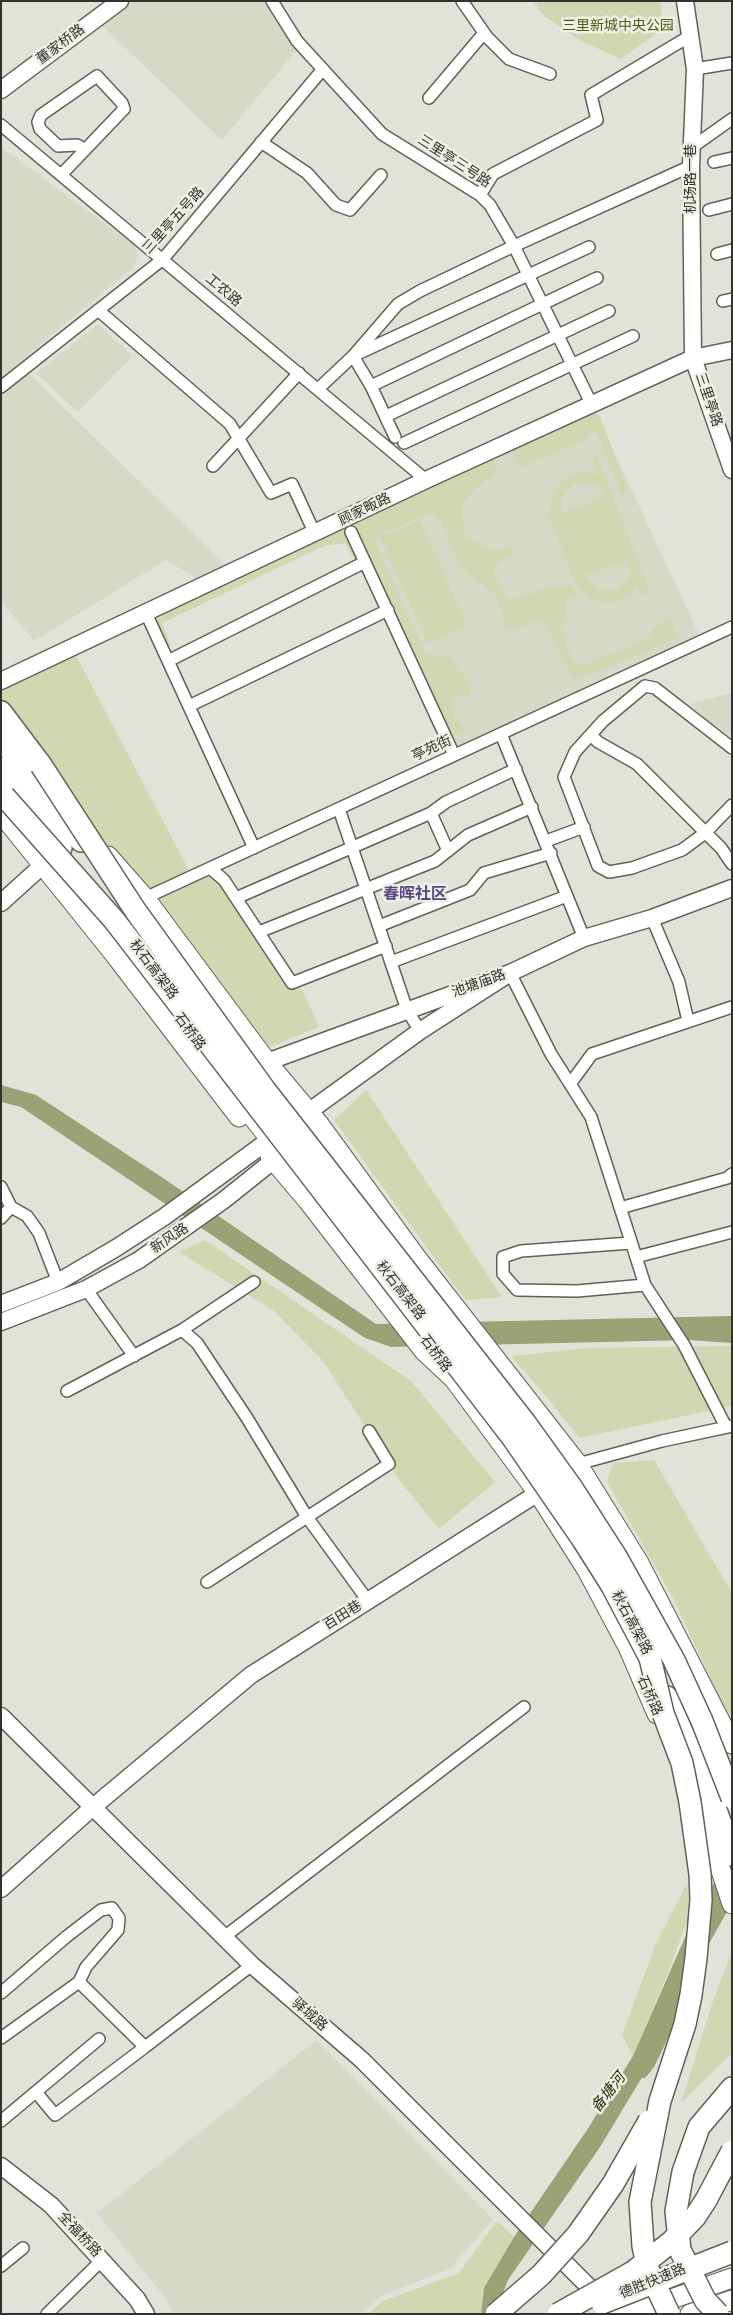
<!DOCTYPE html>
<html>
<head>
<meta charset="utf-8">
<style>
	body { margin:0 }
	#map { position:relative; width:733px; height:2315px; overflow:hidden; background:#e0e3d7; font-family:"Titillium Web",sans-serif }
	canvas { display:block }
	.frame { position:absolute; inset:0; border:2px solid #32332f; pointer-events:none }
</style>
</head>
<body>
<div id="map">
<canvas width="733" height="2315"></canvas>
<div class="frame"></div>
</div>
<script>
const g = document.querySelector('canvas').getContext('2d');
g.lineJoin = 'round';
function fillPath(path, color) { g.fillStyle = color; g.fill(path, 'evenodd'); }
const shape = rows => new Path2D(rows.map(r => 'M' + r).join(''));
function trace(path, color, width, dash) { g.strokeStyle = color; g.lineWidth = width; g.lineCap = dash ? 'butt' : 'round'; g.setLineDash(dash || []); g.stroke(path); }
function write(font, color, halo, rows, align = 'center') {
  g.font = font + ' "Titillium Web","Noto Sans SC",sans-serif'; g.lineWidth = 5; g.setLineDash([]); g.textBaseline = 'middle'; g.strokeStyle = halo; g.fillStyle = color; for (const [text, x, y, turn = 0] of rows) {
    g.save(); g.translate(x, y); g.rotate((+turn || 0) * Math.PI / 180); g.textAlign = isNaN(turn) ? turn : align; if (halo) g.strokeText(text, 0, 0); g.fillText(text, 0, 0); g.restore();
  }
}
const built = shape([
	[131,1,269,1,299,47,222,140,100,24],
	[1,147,134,245,138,255,133,268,1,377],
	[98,324,133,356,78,412,36,373],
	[24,369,233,572,196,578,166,560,34,641,1,601,1,387],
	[592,405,702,641,454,755,346,520],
	[732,693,732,736,707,720,690,704],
	[317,2040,493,2219,451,2268,381,2296,362,2314,173,2314,167,2300,97,2213]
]);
const green = shape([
	[533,1,661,1,662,29,621,59,579,40,543,15],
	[592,412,600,416,629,493,621,494,597,432,589,434,584,440,520,467,510,447],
	[597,456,650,591,640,595,636,585,631,594,609,604,588,597,576,586,548,514,554,492,561,482,569,476,580,472,598,474,592,458],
	[586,483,597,485,605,497,561,513,562,498,570,488,575,484],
	[628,560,630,577,617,589,609,591,598,589,584,576],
	[494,461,496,473,478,486,461,505,465,535,480,546,495,551,512,545,514,555,496,565,493,573,507,598,513,600,549,587,572,587,578,596,565,601,565,617,560,625,569,652,577,665,584,665,649,639,654,628,670,618,677,637,600,671,572,677,545,621,541,618,520,627,506,628,496,594,462,570,440,520,428,513,381,534,374,541,425,653,452,658,469,685,470,694,451,698,454,718,463,728,464,733,442,739,381,606,345,543,324,546,162,623,171,646,167,647,155,622,169,609,308,541,363,521,452,474],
	[420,520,467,626,428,643,380,537],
	[72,648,192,876,210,868,292,983,303,991,319,1027,259,1051,1,708,1,681],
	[366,1090,502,1297,465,1300,334,1120],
	[205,1240,411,1381,495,1482,439,1529,400,1481,323,1361,274,1311,179,1252],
	[732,1346,732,1406,579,1438,551,1402,511,1356,589,1348],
	[654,1460,732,1593,732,1725,673,1598,607,1482,613,1463],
	[687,1883,690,1913,666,1978,633,2056,622,2035,655,1946],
	[732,1951,732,2053,681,2103,713,2001],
	[497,2221,514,2237,484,2288,481,2314,368,2314,383,2301,459,2273]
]);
const water = shape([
	[1,1085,36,1095,163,1178,376,1324,732,1316,732,1343,689,1340,391,1347,365,1338,21,1107,1,1102],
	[732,1852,732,1903,702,1956,650,2064,600,2147,508,2280,498,2306,499,2314,481,2314,484,2288,514,2237,587,2130,633,2056,694,1917]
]);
const canal = shape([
	[643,2073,650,2064,683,1995]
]);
const street = shape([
	[272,1,297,41,382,134,480,195,490,205,514,246,592,405],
	[462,1,487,37,509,59,550,74],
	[695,69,732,63],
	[429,98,484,33],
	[1,125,426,480],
	[261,142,307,173,336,205,350,210,381,175],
	[691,148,732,119],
	[714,162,732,158],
	[61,175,124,109,122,103,97,76,41,115,38,122,40,129,58,146,77,145,85,150],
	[480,195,493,174,597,120,591,95,690,36],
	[709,210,732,204],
	[717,254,732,250],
	[723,301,732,299],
	[98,310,230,424,271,493,292,484,315,534],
	[371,386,597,278],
	[1,387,163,259,323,69],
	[318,389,353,356,398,304,420,291,514,246,691,166],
	[386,416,609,311],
	[395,437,371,386,353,356,589,247],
	[404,443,633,336],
	[213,466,299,373],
	[351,532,454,755],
	[146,613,254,848],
	[168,661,365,562],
	[189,706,388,610],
	[501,734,584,938],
	[591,735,598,742,637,764,721,848,732,864],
	[732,748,655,688,645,686,603,721,575,752,564,777,598,866,609,872,632,868,682,850,705,833,732,805],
	[339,809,407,1010,420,1031],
	[431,813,448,851],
	[546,841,584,827],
	[210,868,224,880,292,983,386,946],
	[145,898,732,627],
	[236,898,431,813,446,802,516,769],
	[652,918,679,982,688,1021],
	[379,926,470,890,484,873,551,853],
	[259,932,435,861,468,835,532,807],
	[391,962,567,896],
	[510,973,551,1054,591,1117,645,1285,684,1345,726,1427],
	[570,1084,592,1054,732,1007],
	[1,1187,11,1207,27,1216,39,1233,58,1282],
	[620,1208,727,1178,732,1174],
	[1,1218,11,1207],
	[631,1243,521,1251,503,1257,503,1274,517,1290,577,1291,645,1285],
	[636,1257,732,1232],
	[86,1289,134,1356],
	[182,1330,197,1343,247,1418,307,1517,368,1601],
	[67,1391,182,1330,254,1282],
	[574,1465,662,1441,732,1426],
	[207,1582,389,1464,369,1431],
	[224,1937,524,1707],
	[79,1982,145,2047,252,1965],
	[1,1993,66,1937,101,1910,112,1908,119,1918,118,1930,86,1967,79,1982,1,2038],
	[36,2092,55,2115,145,2047],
	[1,2121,99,2039],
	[1,2266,23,2248],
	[47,2314,102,2260]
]);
const secondary = shape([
	[685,1,695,69,691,166,693,358,732,470],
	[1,90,120,1],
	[1,681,426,480,693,358,732,350],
	[1,903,44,864,48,855],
	[258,1068,267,1062,510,973,584,938,652,918,732,888],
	[300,1118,420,1031,510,973],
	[1,1304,58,1282,116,1248,164,1217,280,1132],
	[1,1322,86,1289,139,1260,224,1200,319,1124],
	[1,1716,252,1965,362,2060,616,2314],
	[1,1889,93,1807,251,1675,538,1493],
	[1,2166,51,2205,137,2299,146,2314]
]);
const primary = shape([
	[1,813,115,955,239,1117],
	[108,856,145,898,267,1062,319,1124,416,1257,577,1463,639,1563,732,1744],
	[236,1096,289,1163],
	[270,1156,308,1201,424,1351,455,1380],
	[451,1375,538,1493,587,1570,628,1647,657,1714],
	[693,1796,706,1825,732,1904],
	[628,2314,732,2278],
	[690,2314,732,2300]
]);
const highway = shape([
	[1,712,41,765],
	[1,738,81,841],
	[1,768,61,848],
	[667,1697,716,1810,732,1855],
	[683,2172,699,2127,732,2088]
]);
const highwayBridge = shape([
	[41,765,135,910,265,1090,526,1424,572,1488,617,1558,674,1660,702,1721,732,1798],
	[4,796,114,920,512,1437,583,1540,612,1586,650,1658,663,1713,682,1763,690,1802,700,1874,701,1900,696,1958,691,1995,685,2024,660,2101,640,2202,643,2246,648,2269,669,2314],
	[683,2172,676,2211,680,2250,705,2300,718,2314],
	[602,2303,732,2252],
	[496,2314,541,2275,578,2234,613,2184,649,2121],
	[558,2314,633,2272,671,2242,695,2217,706,2200,732,2151]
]);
const parkNames = [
	["三里新城中央公园",618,27]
];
const streetNames = [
	["董家桥路",61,45,-37],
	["三里亭三号路",454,162,33],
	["机场路一巷",692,179,-90],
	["三里亭五号路",174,221,-48],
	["工农路",223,291,40],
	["三里亭路",708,400,71],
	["顾家畈路",365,510,-26],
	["亭苑街",432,749,-25],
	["秋石高架路",153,970,53],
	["池塘庙路",479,984,-20],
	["石桥路",189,1032,53],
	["新风路",170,1239,-34],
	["秋石高架路",400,1291,52],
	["石桥路",435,1354,53],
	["百田巷",343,1616,-32],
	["秋石高架路",631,1623,62],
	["石桥路",649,1696,66],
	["驿城路",309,2015,41],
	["全福桥路",79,2235,47],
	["德胜快速路",653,2282,-22]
];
const waterNames = [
	["备塘河",609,2093,-52]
];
const quarterNames = [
	["春晖社区",415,895]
];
fillPath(built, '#d5d9c6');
fillPath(green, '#d0d8b1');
fillPath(water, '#9ba376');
trace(canal, '#9ba376', 10);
trace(street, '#606258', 14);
trace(secondary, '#606258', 19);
trace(primary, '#606258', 21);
trace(highway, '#606258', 24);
trace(street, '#fff', 11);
trace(secondary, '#fff', 16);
trace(primary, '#fff', 19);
trace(highway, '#fff', 21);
trace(highwayBridge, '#606258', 24, []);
trace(highwayBridge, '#fff', 21);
write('14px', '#525b13', '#edf0e4', parkNames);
write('14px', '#32332f', '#edf0e4', streetNames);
write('italic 15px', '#2a2f0a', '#edf0e4', waterNames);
write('bold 16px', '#5b4785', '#edf0e4', quarterNames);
</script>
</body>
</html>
